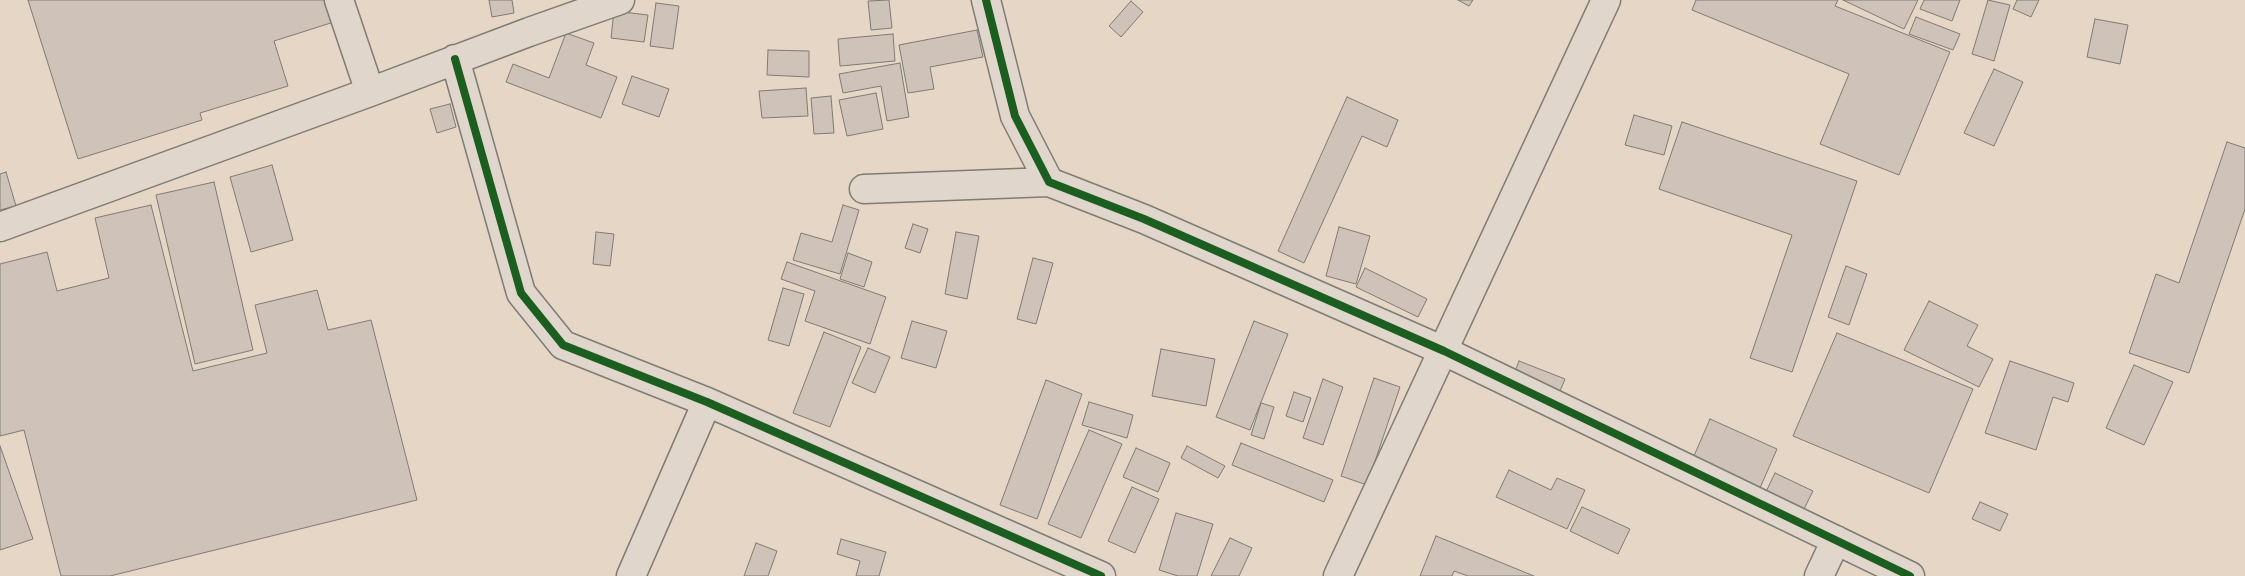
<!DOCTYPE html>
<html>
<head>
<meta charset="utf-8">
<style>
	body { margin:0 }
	canvas { display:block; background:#e5d6c6 }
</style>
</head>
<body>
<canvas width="2245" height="576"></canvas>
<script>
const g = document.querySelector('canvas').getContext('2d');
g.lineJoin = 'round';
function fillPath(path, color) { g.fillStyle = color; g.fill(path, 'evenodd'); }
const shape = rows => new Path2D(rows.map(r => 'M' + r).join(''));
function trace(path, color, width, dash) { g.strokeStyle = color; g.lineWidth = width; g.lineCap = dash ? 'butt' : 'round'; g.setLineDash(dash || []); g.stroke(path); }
const building = shape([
	[28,0,351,0,356,15,274,41,288,86,200,113,202,120,78,159,28,0],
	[489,0,512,0,514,13,492,17,489,0],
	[889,0,892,28,871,30,868,1,889,0],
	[1458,0,1473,0,1469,6,1458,0],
	[1696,0,1838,0,1835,6,1950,52,1899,175,1820,144,1849,74,1692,10,1696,0],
	[1843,0,1918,0,1904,29,1843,0],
	[1924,0,1960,0,1952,21,1920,9,1924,0],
	[1988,0,2010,5,1994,61,1972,54,1988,0],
	[2017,0,2039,0,2031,17,2013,9,2017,0],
	[1131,1,1143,12,1121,37,1109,26,1131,1],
	[656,3,679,6,673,49,650,46,656,3],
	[614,11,648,15,644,42,611,38,614,11],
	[1916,17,1960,34,1953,50,1909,34,1916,17],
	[2095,19,2128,25,2120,64,2087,57,2095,19],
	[977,30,983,57,930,67,934,89,908,93,899,45,977,30],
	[566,33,594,43,586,65,617,77,601,118,506,82,513,64,549,78,566,33],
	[893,34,895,61,840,66,838,39,893,34],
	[768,50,809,51,809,77,767,75,768,50],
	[900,63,909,117,887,121,881,86,843,93,839,74,900,63],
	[1994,69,2023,82,1994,146,1964,133,1994,69],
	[632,76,669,89,659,117,622,104,632,76],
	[806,88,808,116,762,118,759,91,806,88],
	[876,93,883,129,847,136,839,100,876,93],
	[831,96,834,133,814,134,811,98,831,96],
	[1347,97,1398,120,1387,147,1362,136,1304,263,1278,251,1347,97],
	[450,104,456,127,437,133,430,109,450,104],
	[1634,115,1672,126,1664,155,1625,145,1634,115],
	[1682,122,1857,181,1792,372,1750,358,1792,235,1659,189,1682,122],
	[2227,142,2245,148,2245,209,2189,373,2129,353,2156,274,2179,283,2227,142],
	[272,165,293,240,251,252,230,177,272,165],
	[6,172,16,206,0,210,0,174,6,172],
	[214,182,253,350,195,364,156,195,214,182],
	[151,205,193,371,267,353,255,305,317,290,328,330,371,320,417,500,110,576,61,576,24,430,0,436,0,264,47,252,57,291,109,278,95,218,151,205],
	[843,205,859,210,840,274,793,260,801,233,832,242,843,205],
	[913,224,928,229,920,253,905,248,913,224],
	[1339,227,1370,236,1356,284,1326,276,1339,227],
	[596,232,614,234,610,266,593,264,596,232],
	[956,232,979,236,967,299,945,294,956,232],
	[848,253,872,262,864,287,840,279,848,253],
	[1033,258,1053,263,1036,324,1017,319,1033,258],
	[787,262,886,297,870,344,805,321,815,291,781,279,787,262],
	[1846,266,1867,274,1849,325,1828,317,1846,266],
	[1365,268,1427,299,1418,317,1356,287,1365,268],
	[783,288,804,294,789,346,768,340,783,288],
	[1929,301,1978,325,1967,346,1993,359,1979,387,1904,350,1929,301],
	[912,321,947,331,936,368,901,358,912,321],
	[1254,321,1288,334,1250,430,1216,417,1254,321],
	[824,332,861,347,830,427,793,413,824,332],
	[1837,333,1973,389,1929,493,1793,436,1837,333],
	[868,348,890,357,875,393,852,383,868,348],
	[1161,349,1215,359,1206,406,1152,396,1161,349],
	[1519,361,1565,379,1555,403,1510,385,1519,361],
	[2010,361,2074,383,2068,402,2053,397,2036,450,1985,433,2010,361],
	[2134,365,2173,382,2144,445,2106,428,2134,365],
	[1374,378,1400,387,1367,485,1341,476,1374,378],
	[1323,379,1343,387,1323,445,1303,438,1323,379],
	[1046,380,1082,394,1037,519,1000,505,1046,380],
	[1294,392,1311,398,1303,422,1286,416,1294,392],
	[1089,402,1133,415,1127,438,1082,425,1089,402],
	[1261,403,1274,407,1264,439,1251,435,1261,403],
	[1710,419,1777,449,1757,495,1690,465,1710,419],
	[1089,430,1122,444,1081,538,1048,524,1089,430],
	[1241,443,1333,480,1324,502,1232,465,1241,443],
	[0,446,33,539,0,550,0,446],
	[1187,446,1225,466,1218,478,1181,458,1187,446],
	[1136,448,1170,463,1158,492,1123,477,1136,448],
	[1509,470,1551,490,1557,478,1585,490,1567,529,1496,497,1509,470],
	[1775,473,1813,491,1800,517,1763,498,1775,473],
	[1132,487,1159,499,1135,553,1108,541,1132,487],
	[1980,502,2008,514,2000,531,1972,519,1980,502],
	[1582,507,1630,529,1618,554,1570,531,1582,507],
	[1176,513,1213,524,1197,576,1178,576,1159,570,1176,513],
	[1436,536,1534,576,1468,576,1454,571,1452,576,1420,576,1436,536],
	[1230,538,1252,548,1239,576,1211,576,1230,538],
	[841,539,886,552,879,576,856,576,860,561,837,554,841,539],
	[756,543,777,551,768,576,744,576,756,543]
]);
const minor = shape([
	[339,0,370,92],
	[986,0,1015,116,1049,182,1144,219,1444,351,1910,576],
	[455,59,521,293,563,345,707,402,1101,576],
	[864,189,1049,182],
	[0,227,370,92,529,32,620,0],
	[631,576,707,402],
	[1338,576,1606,0],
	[1819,576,1836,540]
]);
const cycleway = shape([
	[986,0,1015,116,1049,182,1144,219,1444,351,1910,576],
	[455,59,521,293,563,345,707,402,1101,576]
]);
fillPath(building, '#cec2b9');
trace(building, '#7e7c74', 1);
trace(minor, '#7e7c74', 31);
trace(minor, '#e0d6cb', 28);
trace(cycleway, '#1b5e20', 8);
</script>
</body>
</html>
